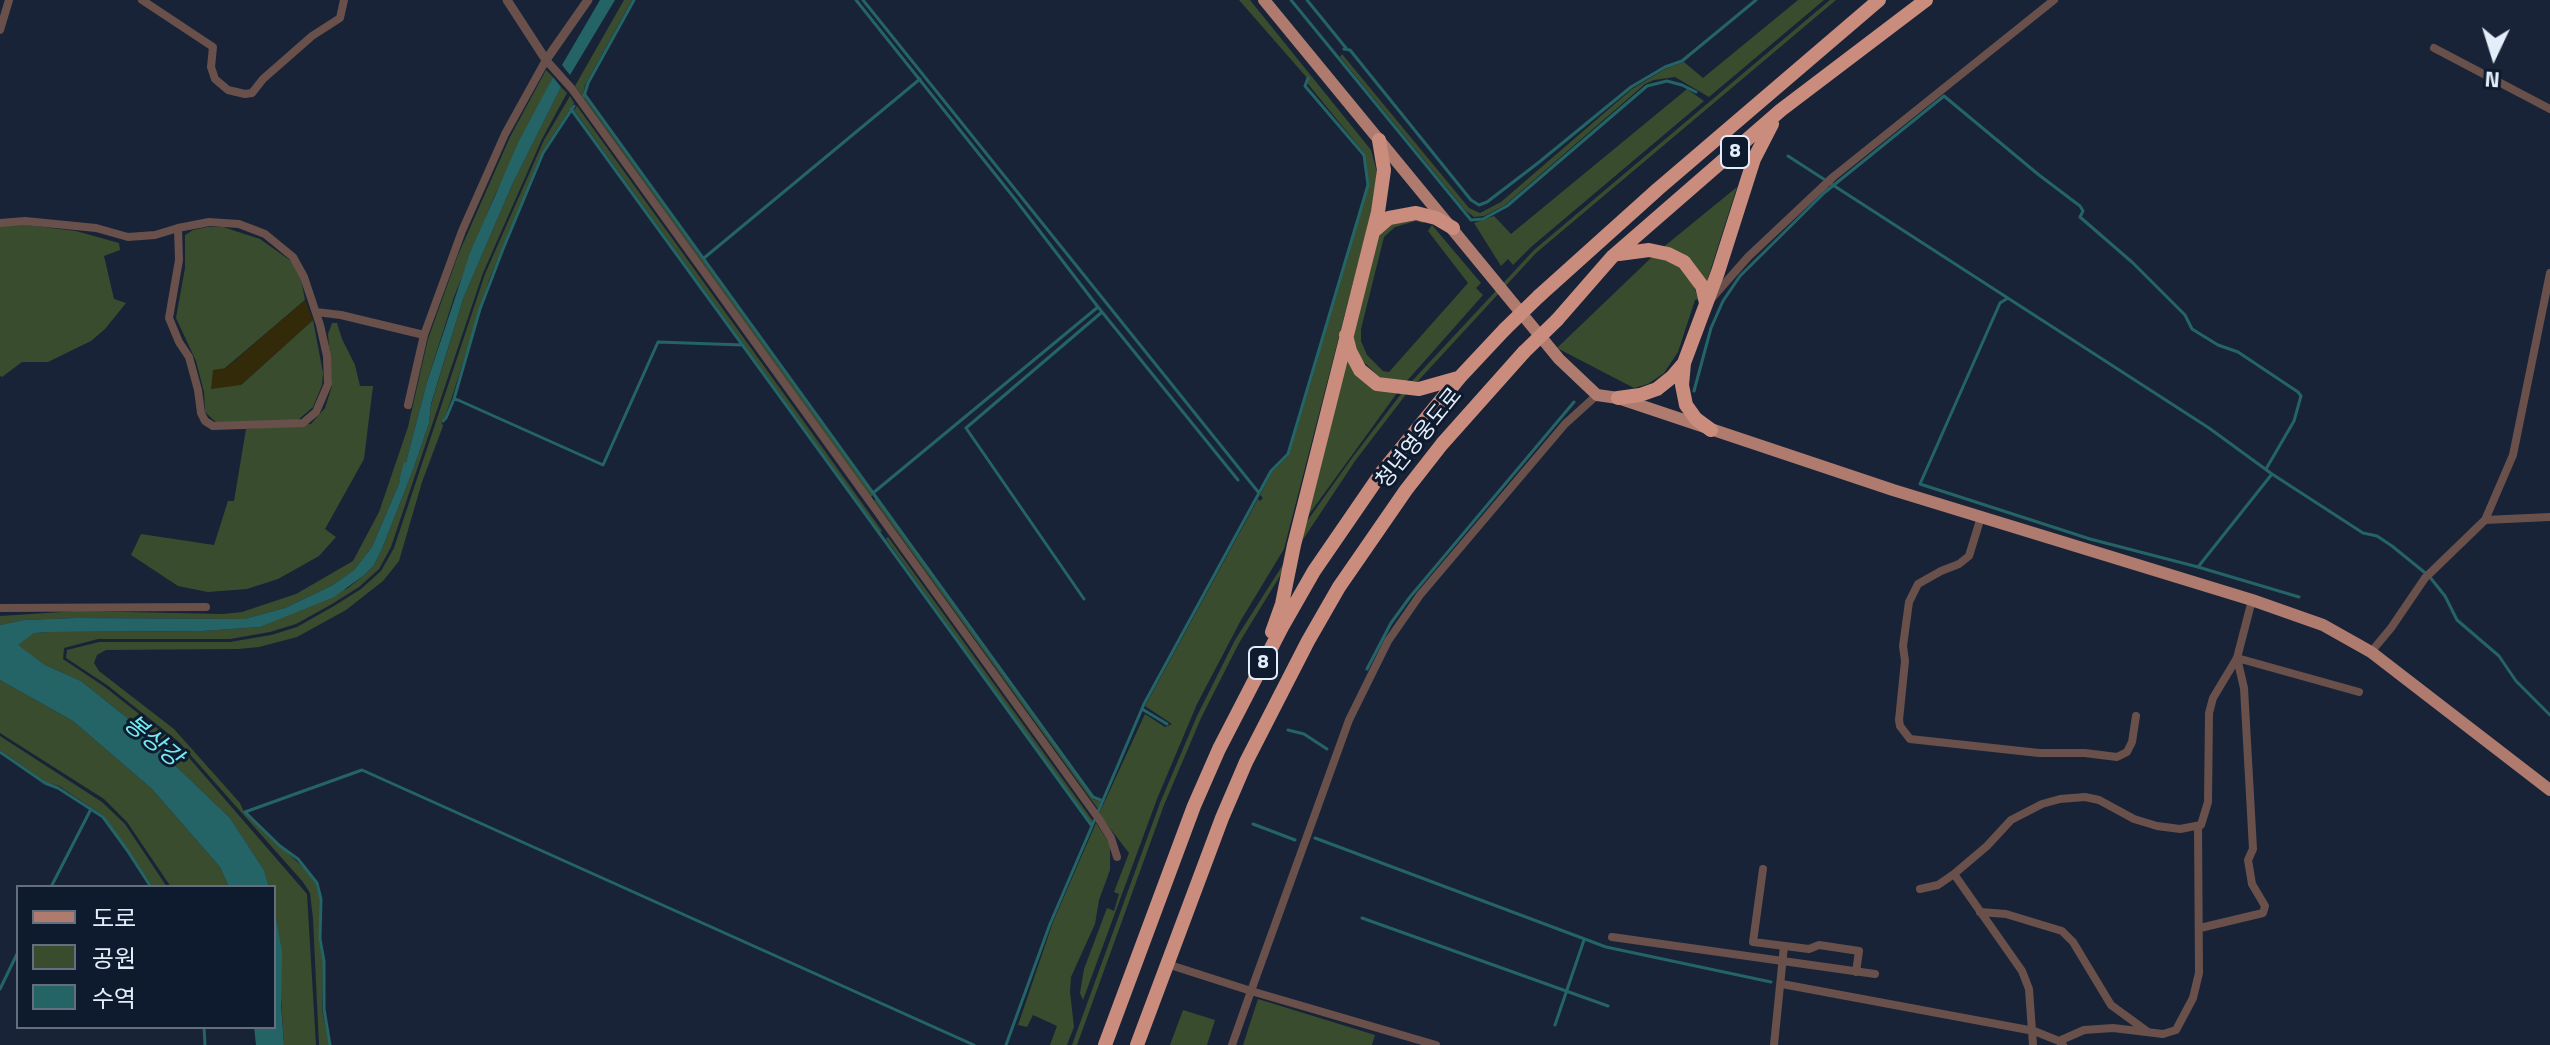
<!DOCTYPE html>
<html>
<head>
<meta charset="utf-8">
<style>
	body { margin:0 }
	#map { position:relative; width:2550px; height:1045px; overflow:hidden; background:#182337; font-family:"Titillium Web","Noto Sans KR",sans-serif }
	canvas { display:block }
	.legend { position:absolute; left:16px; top:885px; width:260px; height:144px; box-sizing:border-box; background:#0e1a2d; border:2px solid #646e7f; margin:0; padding:10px 14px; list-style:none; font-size:24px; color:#e4edfa }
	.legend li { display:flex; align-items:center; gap:16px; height:40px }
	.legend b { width:40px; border:2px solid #646e7f }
	.north { position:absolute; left:2454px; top:16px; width:80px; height:80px; -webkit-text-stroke:6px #0e1a2d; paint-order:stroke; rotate:184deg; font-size:22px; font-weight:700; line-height:32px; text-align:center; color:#e4edfa }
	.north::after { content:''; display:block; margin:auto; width:28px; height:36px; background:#e4edfa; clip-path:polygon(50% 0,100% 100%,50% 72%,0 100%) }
</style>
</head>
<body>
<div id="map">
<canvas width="2550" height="1045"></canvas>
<ul class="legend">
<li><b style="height:10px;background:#af7b6e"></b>도로</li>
<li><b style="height:22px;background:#3a4c2e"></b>공원</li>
<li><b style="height:22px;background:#246467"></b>수역</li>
</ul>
<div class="north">N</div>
</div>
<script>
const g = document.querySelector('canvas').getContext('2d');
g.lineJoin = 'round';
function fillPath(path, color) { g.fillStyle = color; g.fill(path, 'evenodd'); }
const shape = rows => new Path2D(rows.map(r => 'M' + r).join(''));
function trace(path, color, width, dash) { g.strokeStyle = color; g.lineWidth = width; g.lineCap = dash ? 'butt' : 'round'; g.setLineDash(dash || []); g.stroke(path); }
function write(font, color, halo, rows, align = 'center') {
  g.font = font + ' "Titillium Web","Noto Sans KR",sans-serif'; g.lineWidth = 6; g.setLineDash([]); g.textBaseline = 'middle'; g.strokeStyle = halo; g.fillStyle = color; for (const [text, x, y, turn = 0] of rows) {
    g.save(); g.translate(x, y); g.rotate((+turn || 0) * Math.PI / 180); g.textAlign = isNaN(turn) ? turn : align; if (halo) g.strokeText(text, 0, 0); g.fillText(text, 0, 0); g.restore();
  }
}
const green = shape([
	[624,0,632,0,585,85,583,95,873,495,871,497,575,86],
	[1239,0,1250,0,1371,150,1377,172,1372,209,1284,549,1241,620,1197,704,1157,799,1083,1000,1080,993,1084,969,1107,908,1114,911,1119,894,1114,892,1129,853,1099,814,1145,714,1165,727,1172,724,1145,706,1258,499,1260,501,1263,498,1260,495,1272,472,1289,455,1369,185,1365,154,1308,84,1308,79],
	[1798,0,1824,0,1709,97,1675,77,1654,80,1645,84,1505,205,1484,216,1474,217,1466,211,1340,57,1342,54,1469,208,1480,213,1501,202,1632,89,1665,69,1684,62,1703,78],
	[1830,0,1836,0,1536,253,1418,381,1412,381,1534,250],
	[546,70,553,77,494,197,454,297,427,382,403,474,372,547,354,570,333,585,285,608,244,619,76,618,24,620,0,625,0,616,78,611,223,614,242,612,296,594,353,561,379,512,408,427,428,339,458,255,510,137],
	[561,87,567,93,542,139,483,273,391,547,379,569,359,587,332,604,296,624,270,632,230,639,98,639,64,648,63,659,105,687,177,744,307,894,316,1045,284,1045,274,887,269,887,264,870,230,818,157,748,146,733,81,681,45,665,17,645,34,633,52,632,203,631,260,627,348,588,363,576,374,565,382,549,413,470,429,423,431,405,463,299,512,185],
	[1687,89,1704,101,1531,247,1513,265,1508,259,1501,266,1474,223,1494,216,1511,234],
	[570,96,574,103,542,152,489,280,452,397,445,417,441,421,443,426,422,482,399,561,383,581,346,610,297,637,259,647,238,649,106,650,97,655,94,663,99,671,174,729,240,803,244,812,306,870,316,884,320,899,319,940,323,962,322,1009,329,1045,319,1045,313,919,310,893,303,882,179,742,107,685,66,658,67,650,99,642,230,642,271,635,297,627,334,606,361,589,381,571,394,548,485,274,544,140],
	[577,106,812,433,882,531,880,532,574,110],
	[1737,187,1706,284,1661,249],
	[1426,219,1423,223,1416,221,1395,227,1384,237,1361,329,1361,341,1367,355,1383,371,1389,372,1468,283,1428,231,1432,225,1481,283,1476,288,1483,295,1405,383,1383,381,1358,356,1353,335,1380,228,1385,225],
	[27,225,76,231,119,243,120,250,104,256,114,299,126,303,105,329,91,341,48,362,22,362,2,377,0,376,0,226],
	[207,227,223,227,260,239,291,261,301,279,305,300,225,368,241,385,313,320,323,373,322,385,313,407,298,420,217,423,205,412,204,392,196,361,176,318,185,268,185,235,193,230],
	[1657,256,1679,267,1694,286,1698,299,1695,300,1678,352,1664,373,1648,384,1634,388,1557,348,1652,257],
	[332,323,337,323,342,339,355,365,360,386,373,386,364,459,325,529,336,537,319,556,278,579,247,589,208,592,178,586,131,555,141,534,214,545,228,501,234,501,246,429,311,424,325,408,332,386,328,334],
	[1346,355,1376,390,1397,393,1305,520],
	[1407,393,1355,461,1302,541,1305,524,1352,458,1401,394],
	[876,499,1093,799,1101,802,1098,809,874,500],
	[888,537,1093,821,1091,824,886,539],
	[1284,563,1283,571,1239,643,1201,718,1164,805,1077,1045,1072,1045,1160,803,1197,716,1235,640],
	[0,680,73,721,152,789,220,867,229,887,171,887,127,822,104,799,0,733],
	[0,736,102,802,125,824,167,887,153,887,104,816,59,786,46,782,0,750],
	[1096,823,1110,844,1110,870,1099,900,1095,924,1071,977,1070,992,1074,1027,1067,1045,1050,1045,1057,1026,1033,1015,1027,1027,1018,1025,1053,922],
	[1258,999,1375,1035,1372,1045,1243,1045],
	[1183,1010,1215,1020,1207,1045,1170,1045]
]);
const sand = shape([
	[305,300,313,320,241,385,211,389,213,370,226,368]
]);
const water = shape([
	[600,0,615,0,570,75,562,65],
	[553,77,561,87,512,185,463,299,431,404,429,423,413,470,382,549,374,565,363,576,334,597,260,627,203,631,52,632,34,633,18,645,45,665,81,681,146,733,157,748,230,818,264,870,269,887,229,887,220,867,152,789,73,721,0,680,0,625,24,620,76,618,244,619,285,608,333,585,354,570,372,547,403,474,427,382,470,253,519,141],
	[274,908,282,952,281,1004,284,1045,256,1045,254,1027,274,1027]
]);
const stream = shape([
	[856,0,1015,199,1098,307,1238,480],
	[863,0,1259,493],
	[1291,0,1471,220,1483,219,1507,206,1647,86,1667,81,1682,85,1696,92],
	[1307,0,1346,48],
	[1344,49,1350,50,1471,200,1479,205,1487,202,1538,163,1631,87,1665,67,1682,61,1756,0],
	[585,95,1093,797,1103,801],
	[584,96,588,83,634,0],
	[571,109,1092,826],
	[1788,156,2209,428,2272,474,2363,533,2377,536,2392,546,2429,576,2445,596,2457,620,2499,656,2516,681,2550,715],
	[704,258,920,79],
	[2008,298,2000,303,1920,484,2090,539,2198,567,2299,597],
	[1694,391,1711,328,1723,301,1740,276,1824,193,1944,96,2039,175,2080,206,2083,211,2080,217,2133,263,2185,315,2192,329,2218,345,2238,352,2298,392,2301,396,2294,421,2266,469],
	[454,399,480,309,503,249,543,153,574,106],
	[443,421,446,418,454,399,458,400,603,465,658,342,743,345],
	[401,480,405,464],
	[873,493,1098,307],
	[2198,567,2272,474],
	[1084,599,966,428,1102,312],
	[1367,669,1391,623,1410,597,1574,402],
	[1142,709,1167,724],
	[1288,730,1304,734,1327,749],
	[0,752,45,783,58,788,103,817,127,850,151,887],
	[1098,812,1144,704,1271,471,1288,454,1368,185,1364,155,1305,86,1308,78],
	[1253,824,1295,840],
	[1315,838,1606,947,1771,982],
	[51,887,91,809],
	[1362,918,1608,1006],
	[0,989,18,952],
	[1555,1025,1584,940],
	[204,1027,205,1045],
	[330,1045,324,1009,324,961,320,939,321,899,317,883,298,859,280,846,245,812,362,770,974,1045],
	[1006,1045,1050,924,1095,819]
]);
const minor = shape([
	[142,0,213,47,211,67,215,79,228,90,245,94,252,93,263,79,312,36,340,18,344,0],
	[0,30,9,0],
	[2434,48,2550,109],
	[0,223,25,221,96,228,128,237,155,235,178,228,209,222,239,224,265,234,293,257,304,277,320,325,327,356,328,384,316,412,303,423,213,426,205,421,201,413,198,390,189,357,179,342,169,318,179,260,178,228],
	[1711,299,1748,257,1833,177,2054,0],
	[316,312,341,315,424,335],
	[408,405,424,335,462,231,505,134,546,60,572,89,1099,819,1111,838,1117,857],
	[1981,517,1969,556,1959,564,1941,571,1918,584,1909,602,1903,646,1905,661,1899,720,1900,726,1910,739,2039,753,2085,753,2117,757,2127,752,2132,742,2136,716],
	[2485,520,2513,455,2550,273],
	[0,608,206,607],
	[2371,652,2391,628,2425,578,2485,520,2550,517],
	[2237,658,2359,692],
	[1763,869,1753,942,1809,949,1819,945,1859,951,1856,972],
	[1954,874,2022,971,2029,989,2033,1045],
	[1920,889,1938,885,1954,874,1987,846,2011,820,2042,804,2060,799,2085,797,2099,800,2134,819,2157,826,2180,829,2201,825,2208,802,2209,713,2213,698,2237,658,2252,600],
	[1980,912,2006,914,2062,931,2073,942,2111,1005,2148,1032],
	[2200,928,2263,913,2265,906,2252,884,2248,860,2253,849,2244,688,2237,658],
	[1612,937,1875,974],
	[1167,964,1251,991,1232,1045],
	[1782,984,2034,1031,2059,1041,2063,1045],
	[2059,1041,2084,1030,2113,1028,2163,1034,2176,1030,2193,998,2199,973,2198,826],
	[1436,1045,1251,991,1349,720,1388,641,1420,595,1565,424,1597,395],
	[1774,1045,1784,946]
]);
const tertiary = shape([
	[507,0,546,60,588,0]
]);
const primary = shape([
	[1264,0,1559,359,1597,395,1618,398,1893,490,2252,600,2323,625,2371,652,2550,790]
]);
const motorway = shape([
	[1375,230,1389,218,1416,213,1436,218,1453,228],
	[1619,254,1649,250,1668,254,1684,262,1702,286,1706,303],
	[1539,296,1658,189,1879,0],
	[1557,320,1612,257,1781,110,1926,0],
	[1346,335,1350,351,1360,370,1377,384,1419,389,1458,378],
	[1618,398,1640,395,1657,389,1672,377,1684,363],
	[1711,430,1696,419,1686,405,1682,385,1684,363,1718,272,1754,159,1772,124],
	[1272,632,1282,604,1294,545,1378,212,1384,170,1379,140],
	[1105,1045,1194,806,1219,749,1282,627,1314,571,1382,472,1460,377,1505,329],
	[1137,1045,1222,818,1246,762,1308,641,1339,587,1406,490,1442,444,1524,352]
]);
const motorwayBridge = shape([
	[1505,329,1539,296],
	[1524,352,1557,320]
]);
const shields = [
	[1735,152,28],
	[1263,663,28]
];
const shieldNames = [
	["8",1735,152],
	["8",1263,663]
];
const streetNames = [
	["청년영웅도로",1420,439,-51]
];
const waterNames = [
	["봉상강",152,742,39]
];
fillPath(green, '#3a4c2e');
fillPath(sand, '#322a09');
fillPath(water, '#246467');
trace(stream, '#246467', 3);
trace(minor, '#69504a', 8);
trace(tertiary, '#69504a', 9);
trace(primary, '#af7b6e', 12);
trace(motorway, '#ca8c7d', 14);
trace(motorwayBridge, '#ca8c7d', 14);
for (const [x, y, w] of shields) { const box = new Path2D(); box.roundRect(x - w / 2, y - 16, w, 32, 6); g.fillStyle = '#0e1a2d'; g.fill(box); trace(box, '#e4edfa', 2); }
write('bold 20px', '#e4edfa', null, shieldNames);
write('22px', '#e4edfa', '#0e1a2d', streetNames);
write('italic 24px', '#72ecf2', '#0e1a2d', waterNames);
</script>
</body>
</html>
